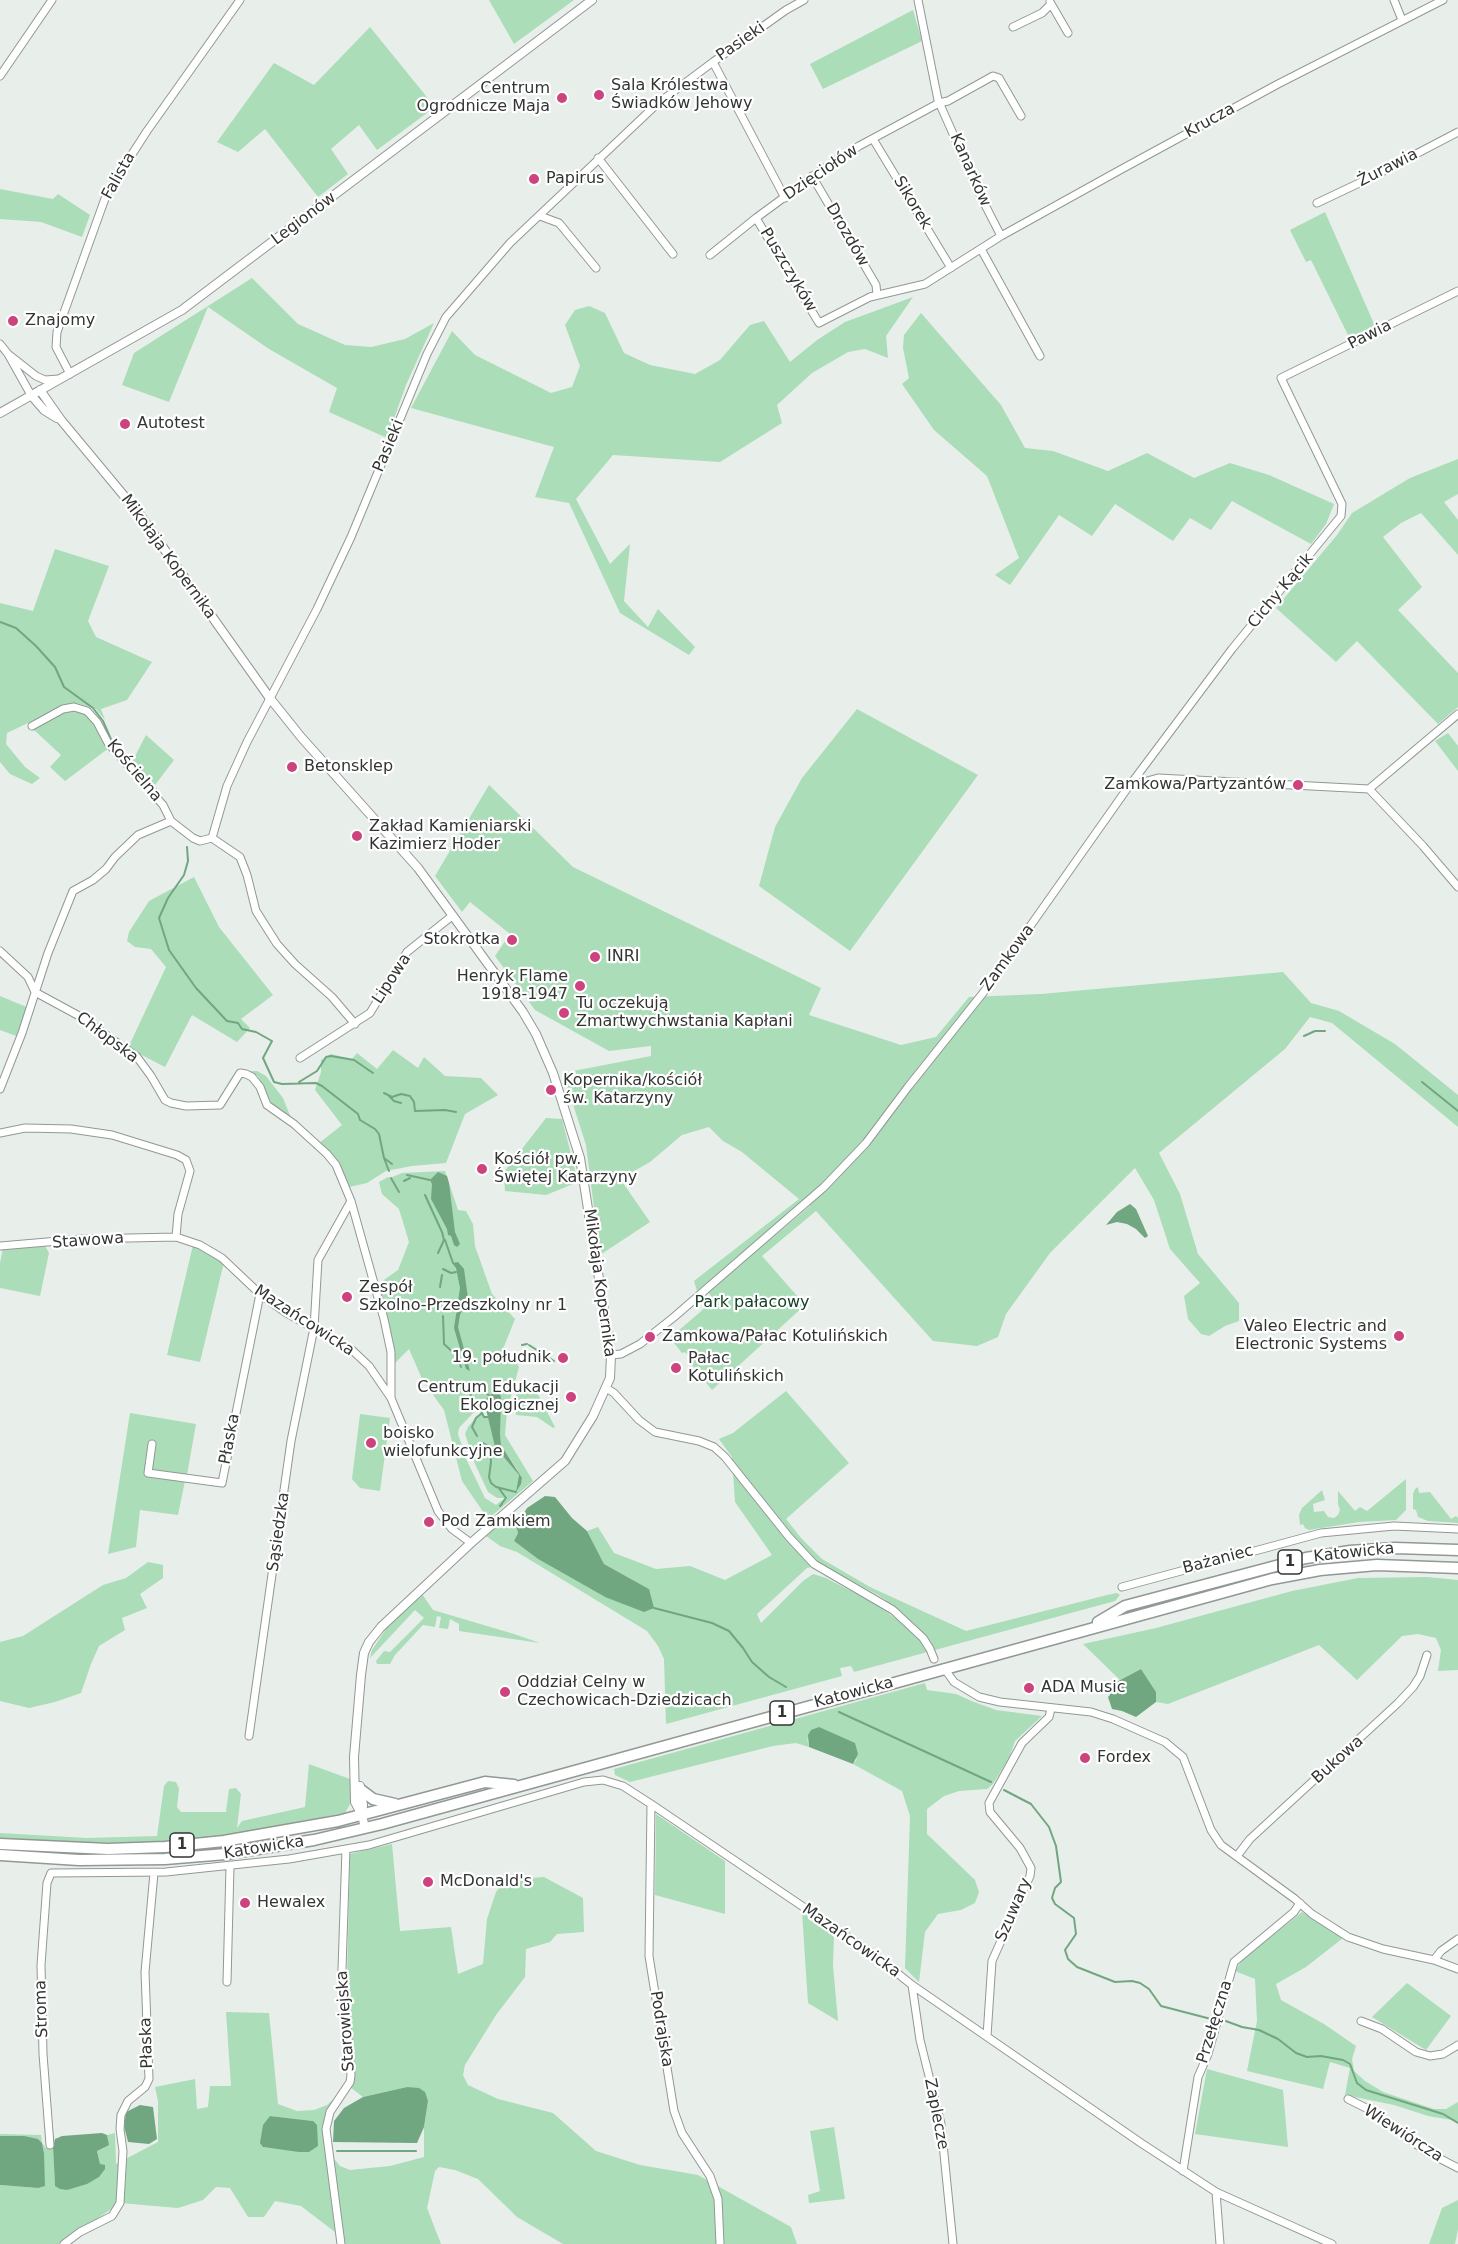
<!DOCTYPE html>
<html>
<head>
<meta charset="utf-8">
<style>
	body { margin:0 }
	canvas { display:block; background:#e8eee9 }
</style>
</head>
<body>
<canvas width="1458" height="2244"></canvas>
<script>
const g = document.querySelector('canvas').getContext('2d');
g.lineJoin = 'round';
function fillPath(path, color) { g.fillStyle = color; g.fill(path, 'evenodd'); }
const shape = rows => new Path2D(rows.map(r => 'M' + r).join(''));
function trace(path, color, width, dash) { g.strokeStyle = color; g.lineWidth = width; g.lineCap = dash ? 'butt' : 'round'; g.setLineDash(dash || []); g.stroke(path); }
function write(font, color, halo, rows, align = 'center') {
  g.font = font + ' "DejaVu Sans",sans-serif'; g.lineWidth = 4.5; g.setLineDash([]); g.textBaseline = 'middle'; g.strokeStyle = halo; g.fillStyle = color; for (const [text, x, y, turn = 0] of rows) {
    g.save(); g.translate(x, y); g.rotate((+turn || 0) * Math.PI / 180); g.textAlign = isNaN(turn) ? turn : align; if (halo) g.strokeText(text, 0, 0); g.fillText(text, 0, 0); g.restore();
  }
}
const green = shape([
	[489,0,574,0,514,44],
	[913,10,922,41,823,89,810,64],
	[370,27,435,107,377,150,359,125,331,149,348,174,318,197,265,129,238,152,217,142,274,63,314,85],
	[0,189,53,199,58,194,90,215,82,237,41,222,0,219],
	[1325,212,1375,326,1350,339,1311,260,1306,262,1290,230],
	[252,278,298,324,345,345,371,347,405,339,434,323,406,385,387,438,329,412,337,388,269,349,208,307,169,402,122,385,134,353],
	[913,297,886,336,888,358,865,349,848,352,812,373,777,405,782,423,720,462,613,455,576,499,610,564,630,544,624,601,648,627,658,609,695,647,689,655,620,613,569,503,535,497,554,447,411,408,452,331,475,355,551,393,572,387,580,366,565,325,575,310,589,306,605,313,624,353,650,365,695,374,720,360,750,325,764,321,790,362,817,340,845,322],
	[921,313,1001,405,1025,448,1053,451,1108,471,1147,453,1194,478,1230,463,1269,475,1334,504,1326,524,1311,544,1232,501,1211,530,1190,518,1173,541,1115,504,1092,536,1059,515,1010,585,995,575,1019,558,987,476,934,430,902,384,909,378,903,348,904,335],
	[1458,459,1458,494,1444,502,1458,520,1458,555,1421,513,1401,523,1383,537,1422,587,1398,610,1458,673,1458,707,1438,724,1357,641,1336,662,1276,608,1337,535,1352,513,1410,478],
	[55,549,109,566,88,621,96,637,152,662,127,700,101,709,105,720,96,709,77,703,68,704,7,733,6,744,25,767,40,778,32,784,10,774,0,762,0,603,33,611],
	[857,709,978,775,850,951,759,886,775,827,802,778],
	[67,711,83,711,89,714,109,748,65,781,50,767,61,755,33,729],
	[1448,733,1458,746,1458,771,1435,741],
	[146,735,174,760,155,785,132,762],
	[489,785,573,867,821,988,809,1015,901,1045,936,1037,969,997,1041,994,1283,972,1311,1003,1339,1011,1395,1044,1458,1095,1458,1127,1332,1023,1310,1017,1285,1049,1159,1153,1180,1194,1198,1254,1239,1303,1239,1321,1225,1326,1209,1336,1201,1334,1188,1319,1184,1296,1200,1283,1170,1249,1154,1200,1135,1168,1050,1253,1006,1314,998,1337,977,1346,933,1341,816,1211,762,1256,805,1305,712,1390,692,1365,691,1359,685,1352,682,1353,670,1338,714,1300,708,1292,810,1206,803,1201,697,1291,694,1281,799,1199,742,1152,723,1141,709,1127,682,1135,650,1162,625,1176,623,1183,650,1222,600,1255,586,1145,563,1073,651,1056,651,1046,609,1051,535,1010,495,956,510,934,470,902,462,912,435,876],
	[194,877,219,927,273,995,241,1019,250,1028,237,1042,192,1015,165,1067,128,1048,166,967,151,949,135,947,127,941,129,932,149,901],
	[0,996,29,1008,19,1037,0,1030],
	[393,1050,418,1068,424,1057,445,1076,481,1078,498,1095,465,1114,446,1163,412,1166,386,1171,367,1183,349,1187,335,1159,318,1144,342,1125,315,1090,321,1072,321,1060,331,1054,352,1059,357,1053,377,1069],
	[248,1071,257,1071,266,1076,283,1098,291,1118,272,1104,258,1076],
	[546,1118,562,1119,578,1182,546,1195,505,1191,504,1172],
	[445,1171,458,1210,466,1211,473,1224,475,1246,492,1294,515,1319,503,1349,505,1355,516,1361,519,1367,507,1411,505,1435,533,1481,488,1519,462,1481,444,1410,423,1381,409,1349,394,1364,389,1331,377,1285,398,1270,409,1242,399,1209,382,1194,379,1182,388,1177,390,1178,402,1173],
	[494,1391,496,1391,500,1395,500,1433,501,1445,517,1469,522,1480,517,1489,519,1475,495,1447,488,1417,484,1417,482,1413,477,1416,468,1427,465,1434,475,1464,488,1492,497,1498,505,1498,496,1505,485,1498,467,1461,458,1434,459,1428],
	[193,1245,224,1262,200,1362,167,1355],
	[45,1246,49,1253,40,1296,0,1288,0,1263,3,1248],
	[524,1380,533,1385,555,1427,553,1428,537,1417,516,1415,514,1402,520,1381],
	[786,1391,849,1463,786,1519,802,1539,822,1559,870,1587,966,1631,1107,1595,1117,1593,1120,1595,1115,1601,854,1672,851,1666,840,1668,842,1676,666,1724,664,1659,658,1646,647,1631,517,1552,500,1546,486,1536,506,1518,516,1526,518,1533,514,1541,538,1559,605,1597,649,1589,604,1564,587,1531,598,1527,614,1553,656,1569,690,1566,725,1580,772,1555,735,1502,732,1457,719,1439,733,1433],
	[821,1565,878,1595,897,1608,895,1618,876,1604,826,1578,813,1574,803,1581,761,1623,757,1614,807,1568],
	[130,1413,196,1424,187,1475,151,1471,156,1442,151,1442,144,1475,185,1481,178,1515,140,1510,136,1547,108,1554],
	[360,1414,390,1418,380,1491,360,1488,352,1479],
	[1406,1479,1406,1510,1396,1520,1359,1522,1309,1530,1305,1528,1303,1524,1300,1525,1299,1515,1302,1508,1322,1490,1325,1500,1313,1504,1314,1512,1324,1511,1328,1517,1334,1518,1338,1515,1340,1510,1338,1504,1338,1491,1355,1511,1360,1507,1367,1511],
	[1418,1487,1419,1493,1430,1492,1451,1519,1456,1516,1458,1518,1458,1523,1428,1521,1418,1517,1416,1510,1413,1509,1413,1494,1415,1489],
	[148,1562,163,1565,163,1578,140,1594,147,1608,122,1618,125,1630,99,1646,91,1664,81,1693,55,1702,29,1708,0,1701,0,1642,23,1636,103,1585,126,1578],
	[1427,1577,1458,1580,1458,1670,1438,1671,1441,1650,1436,1638,1418,1634,1402,1636,1357,1680,1319,1645,1168,1704,1156,1702,1156,1692,1141,1669,1120,1680,1083,1644,1156,1628,1292,1591,1358,1578],
	[422,1594,433,1610,514,1634,540,1643,459,1631,459,1624,450,1619,448,1629,439,1628,441,1617,437,1616,435,1627,423,1625,395,1655,390,1664,377,1664,376,1661,384,1651,390,1652,424,1618,415,1610,370,1658,372,1650,386,1629,385,1627],
	[925,1683,927,1690,956,1694,974,1702,996,1710,1042,1716,1015,1741,1009,1758,993,1784,987,1789,959,1791,944,1796,927,1809,927,1834,975,1880,979,1892,975,1903,961,1910,938,1914,925,1932,919,1982,905,1968,910,1816,902,1791,853,1764,857,1759,807,1739,809,1747,796,1743,773,1746,630,1782,615,1775,614,1769],
	[309,1764,350,1779,350,1804,345,1813,239,1834,155,1842,75,1843,0,1838,0,1833,87,1838,157,1836,164,1786,168,1781,176,1782,179,1789,177,1807,181,1812,226,1812,229,1789,236,1788,241,1794,237,1828,242,1821,305,1807],
	[656,1814,725,1861,725,1914,655,1895],
	[392,1844,400,1931,451,1927,458,1974,483,1964,487,1919,496,1892,499,1888,531,1878,544,1877,583,1898,584,1932,557,1934,550,1942,526,1949,525,1977,496,2015,465,2065,463,2075,468,2085,498,2099,553,2113,596,2151,640,2165,698,2175,791,2227,797,2244,563,2244,517,2217,478,2179,455,2170,439,2167,435,2171,427,2208,441,2244,345,2244,331,2155,340,2166,350,2170,390,2166,424,2157,424,2127,428,2101,407,2087,363,2097,350,2087,355,2076,347,1978,350,1854],
	[802,1912,834,1935,833,1966,838,2021,808,2003],
	[1302,1912,1343,1938,1306,1967,1276,1984,1281,2000,1324,2024,1356,2046,1352,2059,1354,2071,1365,2081,1383,2092,1434,2109,1446,2109,1458,2102,1458,2121,1428,2116,1394,2105,1345,2095,1350,2068,1330,2062,1323,2089,1247,2071,1257,2021,1255,1979,1235,1971,1242,1960],
	[1407,1983,1451,2016,1426,2050,1372,2017],
	[226,2012,269,2013,278,2104,297,2111,314,2110,327,2105,338,2095,324,2120,323,2130,335,2232,301,2206,275,2201,264,2217,248,2217,230,2188,216,2187,203,2200,178,2208,120,2203,60,2244,0,2244,0,2185,38,2188,44,2153,42,2143,38,2139,0,2136,0,2134,41,2135,42,2143,46,2148,53,2147,55,2186,100,2164,97,2151,108,2139,107,2135,115,2133,116,2164,158,2142,158,2101,155,2087,195,2079,197,2109,208,2107,210,2086,231,2086],
	[270,2116,313,2121,309,2152,263,2147],
	[1207,2069,1283,2090,1288,2147,1195,2134],
	[834,2127,845,2199,809,2203,808,2195,820,2191,810,2131],
	[1458,2200,1458,2229,1455,2244,1429,2244,1442,2208]
]);
const water = shape([
	[438,1172,447,1176,449,1183,455,1232,460,1244,457,1247,454,1245,451,1236,448,1235,447,1229,431,1199,432,1184,430,1180],
	[1130,1204,1136,1209,1148,1236,1145,1238,1136,1229,1127,1224,1117,1222,1106,1225,1117,1212],
	[458,1262,464,1269,468,1298,460,1315,458,1327,470,1371,466,1369,454,1328,460,1288,456,1268,452,1263],
	[494,1391,500,1393,501,1398,500,1433,501,1445,522,1478,521,1484,516,1492,519,1475,495,1447,484,1401],
	[545,1496,555,1497,572,1518,587,1531,604,1564,649,1589,654,1608,644,1612,605,1597,538,1559,514,1541,518,1533,516,1526,527,1508],
	[1141,1669,1156,1692,1156,1702,1136,1717,1122,1711,1112,1709,1108,1697,1110,1695,1107,1687],
	[819,1727,855,1743,858,1754,853,1764,809,1747,808,1735,811,1730],
	[407,2087,419,2088,425,2092,428,2101,424,2127,417,2143,333,2142,334,2121,344,2108,363,2097],
	[140,2105,153,2107,157,2139,149,2144,128,2142,124,2126,126,2112],
	[270,2116,313,2121,317,2125,318,2146,309,2152,299,2152,263,2147,260,2143,263,2125],
	[102,2133,107,2135,109,2145,97,2151,100,2164,105,2165,105,2169,99,2177,87,2184,67,2190,60,2189,55,2186,53,2147,55,2139,62,2136],
	[0,2136,24,2136,38,2139,42,2143,44,2153,45,2186,38,2188,0,2185]
]);
const stream = shape([
	[0,622,16,628,36,646,55,667,64,687,93,708,103,721,113,744,156,789],
	[187,847,188,861,184,875,168,898,159,918,169,950,196,988,227,1021,238,1023,242,1029,256,1032,272,1041,263,1058,274,1082,282,1084,316,1083,322,1086,358,1114,360,1120,375,1129,379,1134,384,1158,392,1164],
	[1304,1036,1315,1031,1325,1031],
	[299,1082,317,1071,326,1057,331,1056,354,1060,373,1073],
	[1422,1082,1458,1111],
	[384,1093,392,1097,401,1094,410,1096,414,1102,415,1111,445,1110,456,1112],
	[389,1096,394,1101,401,1103],
	[384,1158,389,1171],
	[407,1175,430,1180],
	[391,1178,399,1192],
	[404,1181,410,1178],
	[425,1195,442,1232,444,1240,438,1253],
	[445,1240,453,1263],
	[443,1269,451,1273,456,1272],
	[440,1287,442,1275],
	[443,1316,444,1344,457,1356,461,1367],
	[522,1345,527,1344],
	[529,1345,554,1361],
	[474,1383,484,1391],
	[467,1387,472,1398],
	[487,1394,490,1396],
	[482,1413,484,1417,488,1417],
	[477,1436,472,1427,476,1418,482,1413,479,1406],
	[483,1443,490,1447,491,1462,489,1477,491,1483,496,1487,516,1492],
	[498,1487,506,1498,500,1506,502,1504],
	[654,1608,712,1623,729,1631,743,1648,752,1662,769,1677,786,1687],
	[839,1712,991,1782],
	[1004,1790,1031,1804,1049,1827,1056,1846,1061,1882,1055,1888,1052,1898,1055,1904,1074,1918,1076,1934,1065,1950,1068,1959,1077,1967,1115,1982,1132,1981,1140,1983,1149,1989,1161,2006,1211,2019],
	[1223,2020,1242,2027,1259,2030,1278,2039,1296,2053,1307,2057,1321,2056,1343,2060,1350,2064,1357,2083,1366,2090,1443,2114,1458,2123],
	[337,2151,416,2151]
]);
const minor = shape([
	[918,0,938,100,982,199,1001,236],
	[1394,0,1402,20],
	[1050,2,1068,33],
	[1013,27,1042,13,1051,4],
	[713,62,785,198],
	[0,76,52,0],
	[873,139,951,268],
	[598,158,673,254],
	[812,176,876,285,877,295],
	[1317,203,1374,176,1458,132],
	[540,216,559,223,596,268],
	[756,218,819,323,870,297,925,284,1001,236,1120,170,1278,84,1443,0],
	[981,249,1040,356],
	[710,255,756,218,820,171,859,146,939,103,948,101,993,76,999,78,1021,116],
	[0,344,8,354,31,395],
	[8,354,36,376,45,380,59,379],
	[70,374,56,347,57,332,107,193,147,131,240,0],
	[32,726,63,709,74,707,87,711,97,722,108,743,163,805,171,821,193,838,200,841,212,838,240,857,247,875,256,911,277,944,295,964,332,997,355,1024],
	[1130,785,1232,649,1341,516,1342,504,1281,378,1458,291],
	[1369,789,1423,846,1458,887],
	[212,838,227,786,247,742,317,609,351,537,427,354,446,317,510,243,657,104,713,62,786,10,804,0],
	[0,951,28,977,35,992,81,1017,137,1057,151,1076,165,1100,171,1103,186,1106,220,1105,240,1073,246,1074,252,1077,260,1087,267,1105,294,1124,327,1154,336,1165,351,1201,384,1319,391,1352,391,1398],
	[300,1058,370,1013,407,952,452,916],
	[0,1089,22,1033,48,953,73,891,93,880,106,869,115,857,138,835,171,821],
	[0,1133,25,1128,71,1129,112,1135,177,1155,186,1160,190,1171,178,1214,176,1237,200,1245,222,1258,260,1294,285,1312,352,1350,369,1366,391,1398,438,1511,452,1529,471,1543],
	[0,1246,82,1239,176,1237],
	[611,1355,621,1354,640,1344,674,1317,824,1187,866,1143,908,1087,983,993,1129,786,1158,778,1369,789,1458,714],
	[606,1388,614,1393,639,1420,655,1432,699,1441,714,1447,725,1457,789,1537,814,1564,893,1610,923,1638,930,1649,934,1659],
	[152,1444,148,1473,222,1483,260,1294],
	[1122,1587,1321,1533,1394,1526,1458,1529],
	[944,1668,954,1682,979,1697,1000,1702,1091,1712,1113,1719,1165,1742,1183,1757,1211,1830,1221,1845,1295,1899,1312,1914,1348,1937,1383,1949,1434,1960,1458,1969],
	[249,1736,291,1441,314,1328,318,1260,351,1201],
	[651,1804,649,1956,674,2111,682,2133,710,2176,718,2199,720,2244],
	[1237,1856,1250,1839,1398,1703,1413,1687,1420,1676,1427,1655],
	[1434,1960,1441,1951,1458,1939],
	[227,1982,230,1867],
	[912,1985,920,2040,941,2124,953,2244],
	[1361,2021,1382,2029,1416,2052,1430,2056,1443,2054,1458,2045],
	[987,2036,992,1961,1030,1876,1031,1868,1020,1848,990,1812,989,1803,1022,1743,1049,1717,1051,1709],
	[1348,2099,1366,2108,1427,2152,1458,2168],
	[50,2145,43,2054,41,1965,47,1883,51,1873,166,1872,289,1859,369,1845,584,1782,603,1780,623,1786,651,1804,876,1956,912,1985,1141,2143,1216,2192,1332,2244],
	[1183,2171,1198,2077,1208,2054,1234,1962,1294,1912,1300,1903],
	[1216,2192,1220,2244],
	[64,2244,80,2232,112,2216,120,2203,123,2151,120,2129,121,2115,128,2101,145,2087,149,2079,145,1972,154,1873],
	[341,2244,326,2129,330,2112,350,2082,351,2075,342,1969,346,1849]
]);
const tertiary = shape([
	[40,390,61,420,140,515,269,697,301,737,418,868,523,1012,536,1034,553,1073,580,1158,611,1355,610,1378,593,1416,565,1461,471,1543,381,1627,369,1642,364,1653,361,1675,354,1757,355,1802,362,1815,365,1828],
	[31,395,44,410,57,418],
	[0,413,182,310,592,0],
	[360,1786,363,1805,362,1815]
]);
const primary = shape([
	[1098,1622,1125,1606,1306,1558,1350,1551,1395,1548,1458,1550],
	[361,1790,373,1799,395,1804],
	[0,1844,108,1849,165,1847,224,1841,338,1821,485,1782,514,1785],
	[0,1855,79,1860,165,1859,226,1854,314,1840,382,1824,1272,1579,1320,1570,1377,1565,1458,1568]
]);
const markers = [
	[599,95,6,"#cc437d"],
	[562,98,6,"#cc437d"],
	[534,179,6,"#cc437d"],
	[13,321,6,"#cc437d"],
	[125,424,6,"#cc437d"],
	[292,767,6,"#cc437d"],
	[1298,785,6,"#cc437d"],
	[357,836,6,"#cc437d"],
	[512,940,6,"#cc437d"],
	[595,957,6,"#cc437d"],
	[580,986,6,"#cc437d"],
	[564,1013,6,"#cc437d"],
	[551,1090,6,"#cc437d"],
	[482,1169,6,"#cc437d"],
	[347,1297,6,"#cc437d"],
	[1399,1336,6,"#cc437d"],
	[650,1337,6,"#cc437d"],
	[563,1358,6,"#cc437d"],
	[676,1368,6,"#cc437d"],
	[571,1397,6,"#cc437d"],
	[371,1443,6,"#cc437d"],
	[429,1522,6,"#cc437d"],
	[1029,1688,6,"#cc437d"],
	[505,1692,6,"#cc437d"],
	[1085,1758,6,"#cc437d"],
	[428,1882,6,"#cc437d"],
	[245,1903,6,"#cc437d"]
];
const shields = [
	[1290,1562,24],
	[782,1713,24],
	[182,1845,24]
];
const shieldNames = [
	["1",1290,1562],
	["1",782,1713],
	["1",182,1845]
];
const streetNames = [
	["Pasieki",741,42,-35],
	["Krucza",1210,121,-29],
	["Żurawia",1388,168,-27],
	["Kanarków",970,170,66],
	["Dzięciołów",821,173,-34],
	["Falista",119,176,-61],
	["Sikorek",912,203,59],
	["Legionów",304,219,-37],
	["Drozdów",847,235,60],
	["Puszczyków",788,270,59],
	["Pawia",1370,335,-27],
	["Pasieki",389,446,-67],
	["Mikołaja Kopernika",168,557,54],
	["Cichy Kącik",1281,591,-50],
	["Kościelna",134,771,50],
	["Zamkowa",1008,958,-54],
	["Lipowa",392,979,-57],
	["Chłopska",107,1038,37],
	["Stawowa",88,1241,-4],
	["Mikołaja Kopernika",599,1283,82],
	["Mazańcowicka",304,1321,33],
	["Płaska",230,1439,-79],
	["Sąsiedzka",279,1532,-82],
	["Katowicka",1354,1553,-6],
	["Bażaniec",1218,1560,-15],
	["Katowicka",854,1693,-15],
	["Bukowa",1338,1760,-42],
	["Katowicka",264,1848,-9],
	["Szuwary",1014,1910,-67],
	["Mazańcowicka",851,1941,35],
	["Stroma",42,2009,-92],
	["Starowiejska",346,2021,-94],
	["Przełęczna",1215,2022,-73],
	["Podrajska",661,2029,81],
	["Płaska",147,2043,-92],
	["Zaplecze",936,2114,79],
	["Wiewiórcza",1403,2134,33]
];
const poiNames = [
	["Sala Królestwa",611,86],
	["Świadków Jehowy",611,104],
	["Centrum",550,89,"right"],
	["Ogrodnicze Maja",550,107,"right"],
	["Papirus",546,179],
	["Znajomy",25,321],
	["Autotest",137,424],
	["Betonsklep",304,767],
	["Zamkowa/Partyzantów",1286,785,"right"],
	["Zakład Kamieniarski",369,827],
	["Kazimierz Hoder",369,845],
	["Stokrotka",500,940,"right"],
	["INRI",607,957],
	["Henryk Flame",568,977,"right"],
	["1918-1947",568,995,"right"],
	["Tu oczekują",576,1004],
	["Zmartwychwstania Kapłani",576,1022],
	["Kopernika/kościół",563,1081],
	["św. Katarzyny",563,1099],
	["Kościół pw.",494,1160],
	["Świętej Katarzyny",494,1178],
	["Zespół",359,1288],
	["Szkolno-Przedszkolny nr 1",359,1306],
	["Valeo Electric and",1387,1327,"right"],
	["Electronic Systems",1387,1345,"right"],
	["Zamkowa/Pałac Kotulińskich",662,1337],
	["19. południk",551,1358,"right"],
	["Pałac",688,1359],
	["Kotulińskich",688,1377],
	["Centrum Edukacji",559,1388,"right"],
	["Ekologicznej",559,1406,"right"],
	["boisko",383,1434],
	["wielofunkcyjne",383,1452],
	["Pod Zamkiem",441,1522],
	["Oddział Celny w",517,1683],
	["Czechowicach-Dziedzicach",517,1701],
	["ADA Music",1041,1688],
	["Fordex",1097,1758],
	["McDonald's",440,1882],
	["Hewalex",257,1903]
];
const parkNames = [
	["Park pałacowy",752,1303]
];
fillPath(green, '#abddb9');
fillPath(water, '#71a780');
trace(stream, '#71a780', 2);
trace(minor, '#929893', 9);
trace(tertiary, '#929893', 10);
trace(primary, '#929893', 13);
trace(minor, '#fff', 7);
trace(tertiary, '#fff', 8);
trace(primary, '#fff', 10);
for (const [x, y, r, color] of markers) { const dot = new Path2D(); dot.arc(x, y, r, 0, 2 * Math.PI); g.fillStyle = color; g.fill(dot); trace(dot, '#fff', 2); }
for (const [x, y, w] of shields) { const box = new Path2D(); box.roundRect(x - w / 2, y - 12, w, 24, 4.5); g.fillStyle = '#fff'; g.fill(box); trace(box, '#333533', 1.5); }
write('bold 15px', '#333533', null, shieldNames);
write('16px', '#333533', '#fff', streetNames);
write('16px', '#333533', '#fff', poiNames, 'left');
write('16px', '#164025', '#fff', parkNames);
</script>
</body>
</html>
